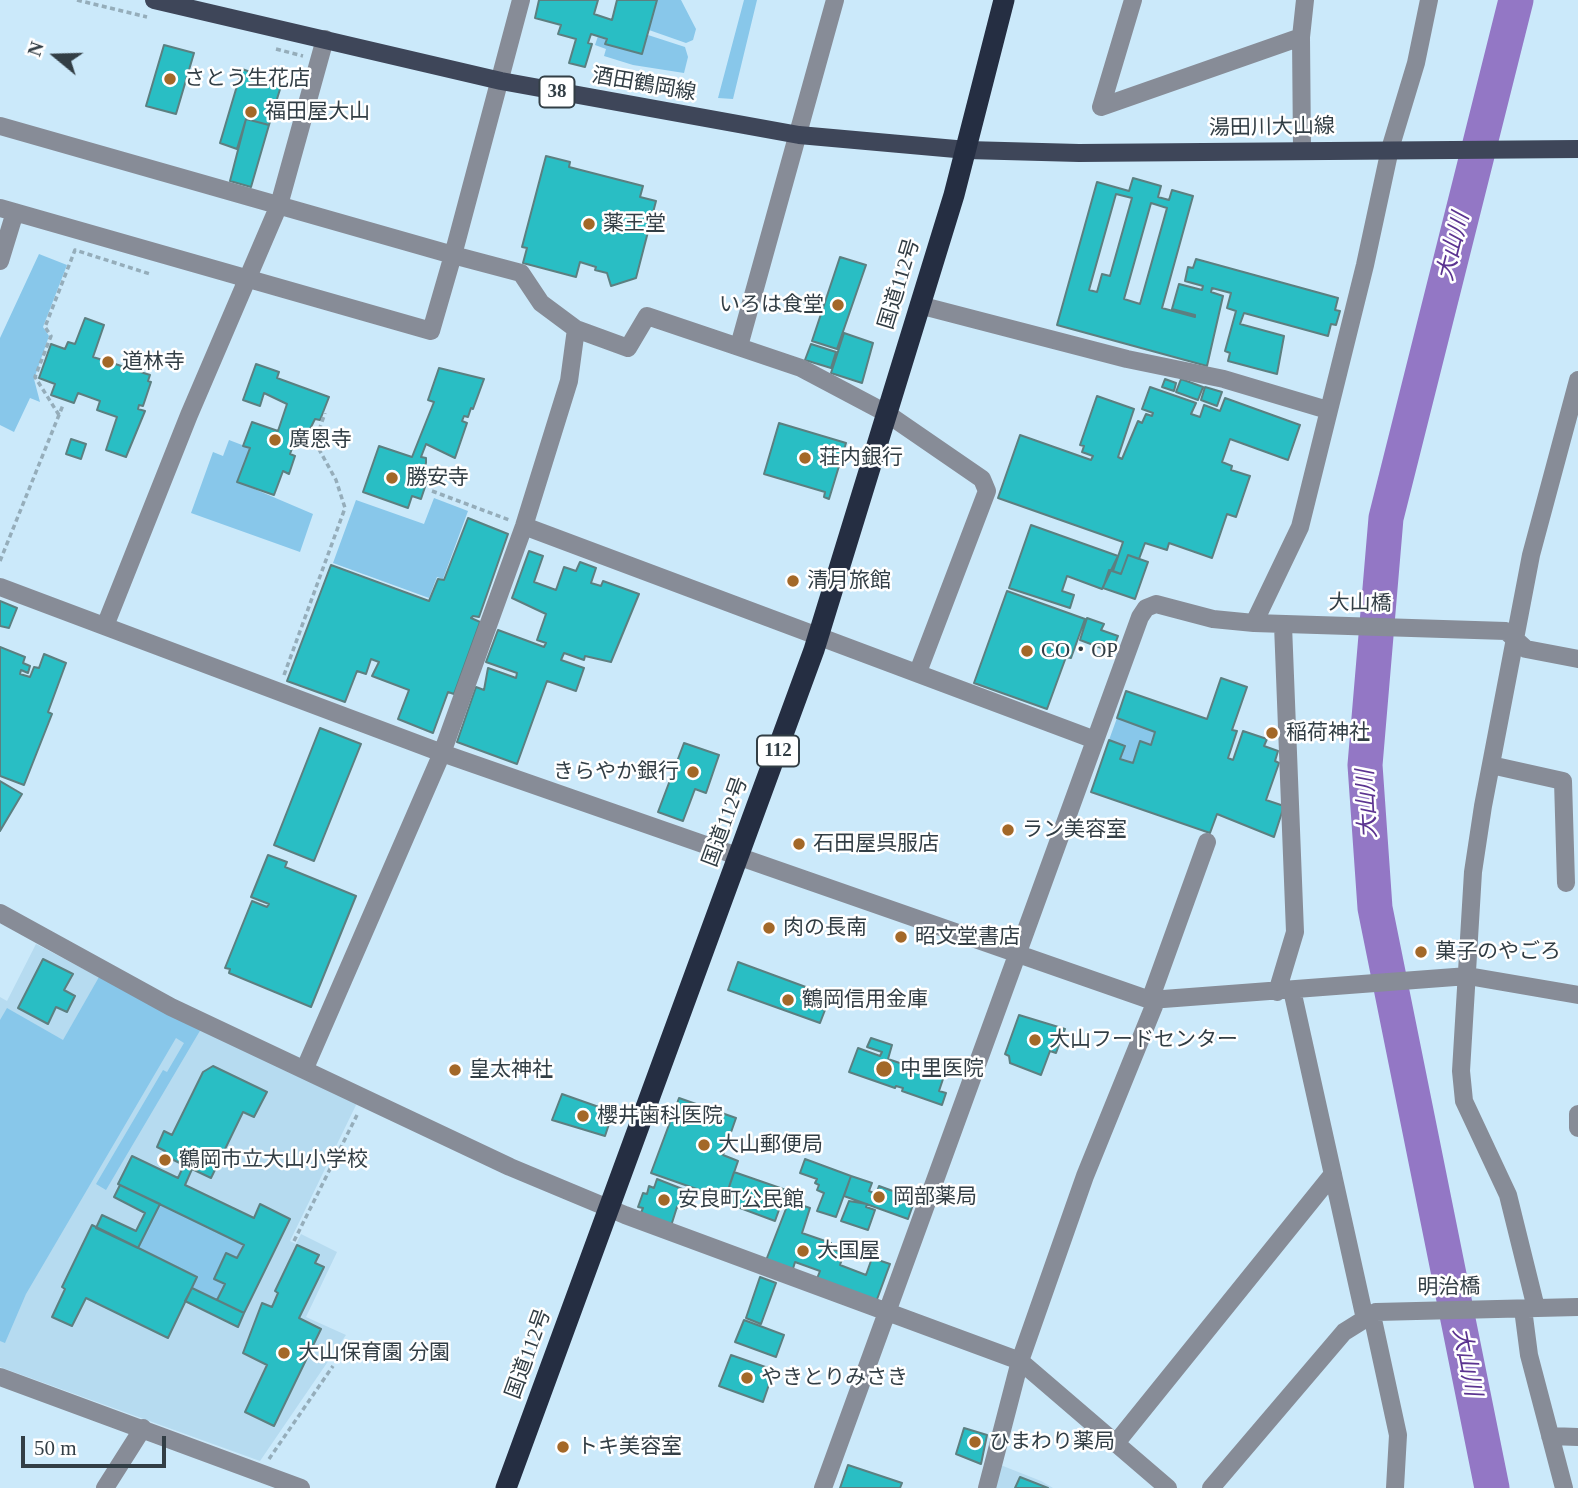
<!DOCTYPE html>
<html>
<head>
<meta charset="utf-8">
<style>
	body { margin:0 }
	#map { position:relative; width:1578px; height:1488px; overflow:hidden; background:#cbe9fa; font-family:"Times New Roman",serif }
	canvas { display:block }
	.north { position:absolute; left:21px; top:21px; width:70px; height:70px; -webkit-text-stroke:5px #fff; paint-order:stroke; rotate:289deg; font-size:19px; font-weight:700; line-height:28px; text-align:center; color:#323e45 }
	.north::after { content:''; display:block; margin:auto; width:24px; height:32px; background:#323e45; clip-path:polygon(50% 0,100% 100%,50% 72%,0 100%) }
	.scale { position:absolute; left:21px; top:1436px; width:145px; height:32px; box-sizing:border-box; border:4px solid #323e45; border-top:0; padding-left:9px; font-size:21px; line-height:24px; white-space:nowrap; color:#323e45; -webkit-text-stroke:5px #fff; paint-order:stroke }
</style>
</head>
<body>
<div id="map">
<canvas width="1578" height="1488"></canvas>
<div class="north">N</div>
<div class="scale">50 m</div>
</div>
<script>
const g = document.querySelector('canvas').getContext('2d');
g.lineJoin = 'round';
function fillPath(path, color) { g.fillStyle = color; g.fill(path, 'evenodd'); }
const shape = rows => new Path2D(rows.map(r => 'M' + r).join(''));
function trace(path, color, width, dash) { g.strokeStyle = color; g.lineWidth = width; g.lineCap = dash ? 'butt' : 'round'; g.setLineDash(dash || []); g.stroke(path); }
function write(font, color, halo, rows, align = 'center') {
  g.font = font + ' "Times New Roman","Noto Sans JP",serif'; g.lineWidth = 5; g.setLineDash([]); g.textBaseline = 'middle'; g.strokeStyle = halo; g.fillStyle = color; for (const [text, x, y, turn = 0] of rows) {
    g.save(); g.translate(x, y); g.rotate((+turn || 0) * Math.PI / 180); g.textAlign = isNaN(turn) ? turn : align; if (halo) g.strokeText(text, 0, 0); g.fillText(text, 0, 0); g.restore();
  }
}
const built = shape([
	[36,944,168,1013,357,1103,290,1241,296,1244,301,1234,337,1252,306,1317,346,1335,260,1461,0,1367,0,997,7,1001],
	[998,1464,1041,1481,1053,1488,992,1488]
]);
const green = shape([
	[657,0,681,0,696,29,693,40,686,43,649,30],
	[744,0,757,0,733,99,718,98],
	[648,35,685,47,688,57,684,73,633,65,604,56,606,49,595,45,598,36,607,39,606,44,642,54],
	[39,254,67,265,43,327,49,336,34,379,40,402,30,398,14,432,0,425,0,338],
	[229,440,250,448,238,482,313,514,300,552,191,513,213,452,223,456],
	[434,498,468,511,443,579,437,577,429,598,333,563,356,500,424,524],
	[1117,718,1155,732,1151,745,1140,742,1133,763,1120,759,1125,745,1109,740],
	[99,977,201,1029,106,1190,96,1184,163,1070,167,1072,184,1043,176,1038,26,1294,5,1343,0,1341,0,1020,7,1008,63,1040],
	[160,1204,244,1245,237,1258,226,1253,214,1278,225,1284,217,1300,192,1288,197,1276,138,1248]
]);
const river = shape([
	[1492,1488,1375,908,1365,765,1386,518,1516,0]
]);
const building = shape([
	[539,0,598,0,594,14,612,20,617,0,657,0,642,54,605,44,607,39,591,34,588,43,592,44,585,67,569,63,576,39,558,34,561,25,535,18,539,0],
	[164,45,194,53,176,114,146,106,164,45],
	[242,69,256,74,255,78,281,86,269,125,246,119,237,149,220,143,242,69],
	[246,119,269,125,251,187,230,181,246,119],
	[546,156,570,162,569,167,643,186,640,197,656,201,636,278,611,286,607,273,595,270,596,267,580,262,576,277,523,263,527,248,522,247,546,156],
	[1133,178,1161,186,1158,197,1169,200,1172,190,1193,196,1162,308,1195,317,1195,315,1172,309,1179,284,1202,290,1203,286,1185,281,1188,267,1193,268,1196,259,1338,298,1335,310,1340,311,1336,325,1331,324,1328,336,1244,313,1240,324,1284,336,1277,374,1228,361,1230,353,1225,351,1236,311,1227,308,1231,293,1212,288,1211,292,1223,296,1207,366,1057,325,1097,182,1129,191,1133,178],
	[1116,194,1132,198,1110,276,1102,274,1097,292,1089,290,1116,194],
	[1151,203,1167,208,1140,304,1124,299,1151,203],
	[840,257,866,265,837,349,812,341,840,257],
	[85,318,104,325,93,357,150,375,148,381,151,382,143,406,139,405,138,409,145,411,126,457,106,450,117,417,97,410,100,401,78,393,74,403,51,395,55,384,39,378,51,344,65,349,68,342,75,344,85,318],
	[844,333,873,343,862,383,831,373,844,333],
	[811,344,836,352,831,368,805,360,811,344],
	[256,364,279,372,277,378,329,397,320,420,315,419,304,441,296,438,290,454,295,456,289,474,283,471,274,495,237,482,250,448,243,446,252,422,278,431,287,404,264,393,260,406,243,400,256,364],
	[439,368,484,379,473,409,471,408,468,417,464,416,462,421,467,423,455,458,426,444,421,457,426,458,426,463,421,476,428,478,421,499,412,496,408,508,363,492,379,446,412,457,434,402,428,400,439,368],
	[1165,379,1176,383,1174,391,1162,387,1165,379],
	[1181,379,1203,387,1198,400,1176,392,1181,379],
	[1150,387,1196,403,1191,414,1200,417,1204,405,1220,411,1225,398,1300,425,1288,460,1230,439,1222,462,1232,466,1231,470,1250,476,1236,517,1227,514,1212,558,1169,543,1167,550,1145,543,1139,559,1128,555,1121,574,1113,571,1123,542,998,498,1020,435,1091,460,1093,456,1082,452,1084,446,1080,445,1097,396,1134,409,1118,457,1122,459,1138,421,1142,423,1146,414,1152,416,1153,413,1142,409,1150,387],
	[1205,387,1222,392,1217,406,1201,400,1205,387],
	[779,423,846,443,829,499,824,497,825,492,764,474,779,423],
	[71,439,86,444,81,459,66,454,71,439],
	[468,518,508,534,479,617,473,616,471,618,480,622,454,694,448,692,433,733,398,719,409,690,372,676,379,662,371,659,366,674,357,671,345,702,287,681,331,565,429,601,438,579,444,580,468,518],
	[1031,525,1118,556,1102,589,1067,576,1062,591,1074,595,1070,608,1009,588,1031,525],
	[529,551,543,556,534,582,556,590,564,567,576,571,580,562,596,568,591,583,601,586,603,581,639,594,611,662,585,656,584,660,564,653,561,660,584,668,576,691,547,681,517,764,457,742,476,687,484,690,488,668,516,678,517,673,486,662,498,630,544,647,546,643,537,640,546,614,512,598,529,551],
	[1128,555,1148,562,1135,599,1103,588,1109,570,1121,574,1128,555],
	[1007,591,1085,619,1071,658,1066,657,1047,709,974,683,1007,591],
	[0,601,17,608,9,628,0,626,0,601],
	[1087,618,1104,624,1101,630,1118,636,1112,652,1080,640,1087,618],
	[0,647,25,657,23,663,30,666,28,673,21,670,20,674,30,677,34,667,39,668,44,654,66,663,48,712,52,714,24,785,0,776,0,647],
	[1221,678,1247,687,1232,730,1237,731,1228,758,1233,760,1243,731,1267,739,1264,746,1278,751,1275,761,1279,763,1266,800,1284,806,1274,837,1217,814,1210,833,1091,792,1109,740,1125,746,1120,759,1133,763,1140,741,1151,745,1155,732,1117,718,1126,691,1207,719,1221,678],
	[320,728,361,744,314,861,274,845,320,728],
	[684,743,719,755,706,793,695,789,683,821,658,812,684,743],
	[0,781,22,794,0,831,0,781],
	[268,855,287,862,285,867,356,896,311,1007,229,973,230,969,225,968,252,901,267,907,269,904,251,897,268,855],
	[43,959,73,974,64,990,75,996,67,1012,56,1007,48,1024,18,1008,43,959],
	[738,962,822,993,817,1007,825,1010,820,1023,728,990,738,962],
	[1019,1015,1065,1029,1056,1053,1050,1051,1041,1075,1010,1063,1009,1056,1005,1054,1019,1015],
	[871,1038,892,1045,888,1059,926,1072,930,1061,947,1067,939,1091,946,1093,942,1105,902,1091,903,1088,896,1086,895,1088,849,1072,858,1048,880,1056,882,1052,867,1047,871,1038],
	[213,1066,267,1092,254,1117,243,1112,211,1178,192,1169,185,1185,254,1218,260,1204,290,1219,244,1313,217,1300,225,1284,214,1279,226,1253,237,1258,244,1245,118,1184,132,1156,178,1178,184,1165,163,1155,165,1151,157,1147,164,1131,172,1135,203,1072,213,1066],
	[562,1094,613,1112,605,1136,552,1120,562,1094],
	[679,1098,736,1118,723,1155,738,1161,725,1199,651,1173,679,1098],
	[805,1159,851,1176,836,1217,817,1211,824,1193,817,1190,819,1185,815,1183,817,1179,800,1173,805,1159],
	[734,1172,786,1190,775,1221,724,1202,734,1172],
	[851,1176,872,1183,869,1191,876,1194,879,1186,915,1199,908,1219,844,1196,851,1176],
	[657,1179,690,1192,684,1209,677,1207,671,1226,640,1215,643,1208,638,1207,643,1193,647,1194,649,1186,654,1188,657,1179],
	[120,1185,160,1204,138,1248,96,1228,102,1215,136,1231,145,1213,114,1197,120,1185],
	[789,1201,810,1208,802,1233,831,1243,829,1248,844,1253,840,1265,866,1275,872,1258,890,1264,876,1302,816,1281,820,1271,795,1262,792,1272,765,1263,789,1201],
	[849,1201,867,1204,866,1207,875,1210,868,1230,841,1221,849,1201],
	[92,1225,197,1277,168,1338,86,1298,72,1326,52,1317,65,1289,62,1287,92,1225],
	[297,1245,319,1255,315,1263,324,1267,299,1318,321,1329,274,1426,245,1412,267,1365,243,1353,262,1303,272,1307,278,1293,275,1291,297,1245],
	[760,1277,776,1283,761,1324,746,1318,760,1277],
	[192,1288,244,1313,238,1327,185,1301,192,1288],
	[744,1320,784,1335,776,1357,735,1342,744,1320],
	[731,1355,774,1370,763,1402,719,1386,731,1355],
	[964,1428,987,1435,981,1464,956,1454,964,1428],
	[848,1465,902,1483,900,1488,840,1488,848,1465],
	[1020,1477,1048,1488,1015,1488,1020,1477]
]);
const path = shape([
	[77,0,147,17],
	[276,49,303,56],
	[59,415,35,377,51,336,45,327,75,250,150,274],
	[432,491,509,520],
	[0,561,63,405],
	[284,675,345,508,336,480,315,442,325,413],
	[294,1241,357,1115],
	[269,1459,333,1366]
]);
const minor = shape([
	[521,0,453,255,521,273,541,303,576,329,628,348,647,316,801,368,886,413,982,479,987,491,918,672],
	[1133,0,1101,107,1301,37],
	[0,126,453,255,431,331,0,208],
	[1302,150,1301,37,1305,0],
	[0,261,15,212],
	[919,305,1127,359,1224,379,1328,410],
	[739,346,835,0],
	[524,526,1095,740],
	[0,587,442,753,1150,1000,1468,976,1578,995],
	[1254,623,1300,527,1365,265,1390,149,1416,63,1429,0],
	[105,626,189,415,279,205,325,39],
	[1491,765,1563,781,1566,883],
	[0,913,171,1007,510,1167,625,1215,1020,1361,1168,1488],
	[1292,990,1365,1319],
	[1277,992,1295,932,1283,625],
	[1150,1000,1207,842],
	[305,1068,442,753,524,526,569,381,576,329],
	[1578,1114,1578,1128],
	[1536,1308,1508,1195,1464,1101,1461,1071,1473,872,1483,806,1531,555,1578,380],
	[1523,1309,1529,1355,1564,1488],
	[1372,1315,1398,1435,1395,1488],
	[0,1377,301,1488],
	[1550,1436,1578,1437],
	[1116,1443,1333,1174],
	[105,1488,143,1428],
	[823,1488,1140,617,1146,608,1156,604,1213,619,1254,623,1506,631,1526,649,1578,659],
	[987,1488,1020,1361,1085,1176,1156,1001],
	[1211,1488,1344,1332,1376,1312,1578,1307]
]);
const major = shape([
	[154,0,501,81,799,135,967,150,1079,153,1578,149]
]);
const highway = shape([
	[506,1488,814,650,954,195,1004,0]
]);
const markers = [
	[170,79,7,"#a36828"],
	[251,112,7,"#a36828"],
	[589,224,7,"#a36828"],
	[838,305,7,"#a36828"],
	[108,362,7,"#a36828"],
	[275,440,7,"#a36828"],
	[805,458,7,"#a36828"],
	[392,478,7,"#a36828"],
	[793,581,7,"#a36828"],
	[1027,651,7,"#a36828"],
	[1272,733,7,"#a36828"],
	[693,772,7,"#a36828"],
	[1008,830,7,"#a36828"],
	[799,844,7,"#a36828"],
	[769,928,7,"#a36828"],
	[901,937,7,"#a36828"],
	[1421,952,7,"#a36828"],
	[788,1000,7,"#a36828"],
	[1035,1040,7,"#a36828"],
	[884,1069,9,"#a36828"],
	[455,1070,7,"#a36828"],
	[583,1116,7,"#a36828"],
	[704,1145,7,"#a36828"],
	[165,1160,7,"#a36828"],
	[879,1197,7,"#a36828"],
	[664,1200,7,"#a36828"],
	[803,1251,7,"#a36828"],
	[284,1353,7,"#a36828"],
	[747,1378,7,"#a36828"],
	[975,1442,7,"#a36828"],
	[563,1447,7,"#a36828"]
];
const shields = [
	[557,92,35],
	[778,751,42]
];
const shieldNames = [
	["38",557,92],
	["112",778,751]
];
const poiNames = [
	["さとう生花店",184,79],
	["福田屋大山",265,112],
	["薬王堂",603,224],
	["いろは食堂",824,305,"right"],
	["道林寺",122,362],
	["廣恩寺",289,440],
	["荘内銀行",819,458],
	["勝安寺",406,478],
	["清月旅館",807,581],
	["CO・OP",1041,651],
	["稲荷神社",1286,733],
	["きらやか銀行",679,772,"right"],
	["ラン美容室",1022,830],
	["石田屋呉服店",813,844],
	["肉の長南",783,928],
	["昭文堂書店",915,937],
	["菓子のやごろ",1435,952],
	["鶴岡信用金庫",802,1000],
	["大山フードセンター",1049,1040],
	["中里医院",900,1069],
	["皇太神社",469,1070],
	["櫻井歯科医院",597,1116],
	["大山郵便局",718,1145],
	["鶴岡市立大山小学校",179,1160],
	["岡部薬局",893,1197],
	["安良町公民館",678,1200],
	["大国屋",817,1251],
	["大山保育園 分園",298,1353],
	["やきとりみさき",761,1378],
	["ひまわり薬局",989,1442],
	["トキ美容室",577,1447]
];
const streetNames = [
	["酒田鶴岡線",644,85,10],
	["湯田川大山線",1272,128,-1],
	["国道112号",900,284,-73],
	["大山橋",1360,604,1],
	["国道112号",726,822,-70],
	["明治橋",1449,1288,-1],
	["国道112号",529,1354,-70]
];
const waterNames = [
	["大山川",1454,247,-76],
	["大山川",1368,804,-93],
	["大山川",1466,1362,79]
];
fillPath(built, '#b6dbf0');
fillPath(green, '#88c7ea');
trace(river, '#9377c5', 35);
fillPath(building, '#29bec4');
trace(building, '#5c7f80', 2);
trace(path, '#95adba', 3.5, [5, 3.5]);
trace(minor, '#878c97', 18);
trace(major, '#3e4659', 18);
trace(highway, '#252e42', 21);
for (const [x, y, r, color] of markers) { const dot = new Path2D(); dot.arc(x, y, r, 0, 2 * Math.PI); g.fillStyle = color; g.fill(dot); trace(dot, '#fff', 2.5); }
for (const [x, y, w] of shields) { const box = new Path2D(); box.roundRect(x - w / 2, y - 15.5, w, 31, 5); g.fillStyle = '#fff'; g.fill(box); trace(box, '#323e45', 2); }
write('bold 19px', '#323e45', null, shieldNames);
write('21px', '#323e45', '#fff', poiNames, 'left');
write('21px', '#323e45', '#fff', streetNames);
write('italic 23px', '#5b3390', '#fff', waterNames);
</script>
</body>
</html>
